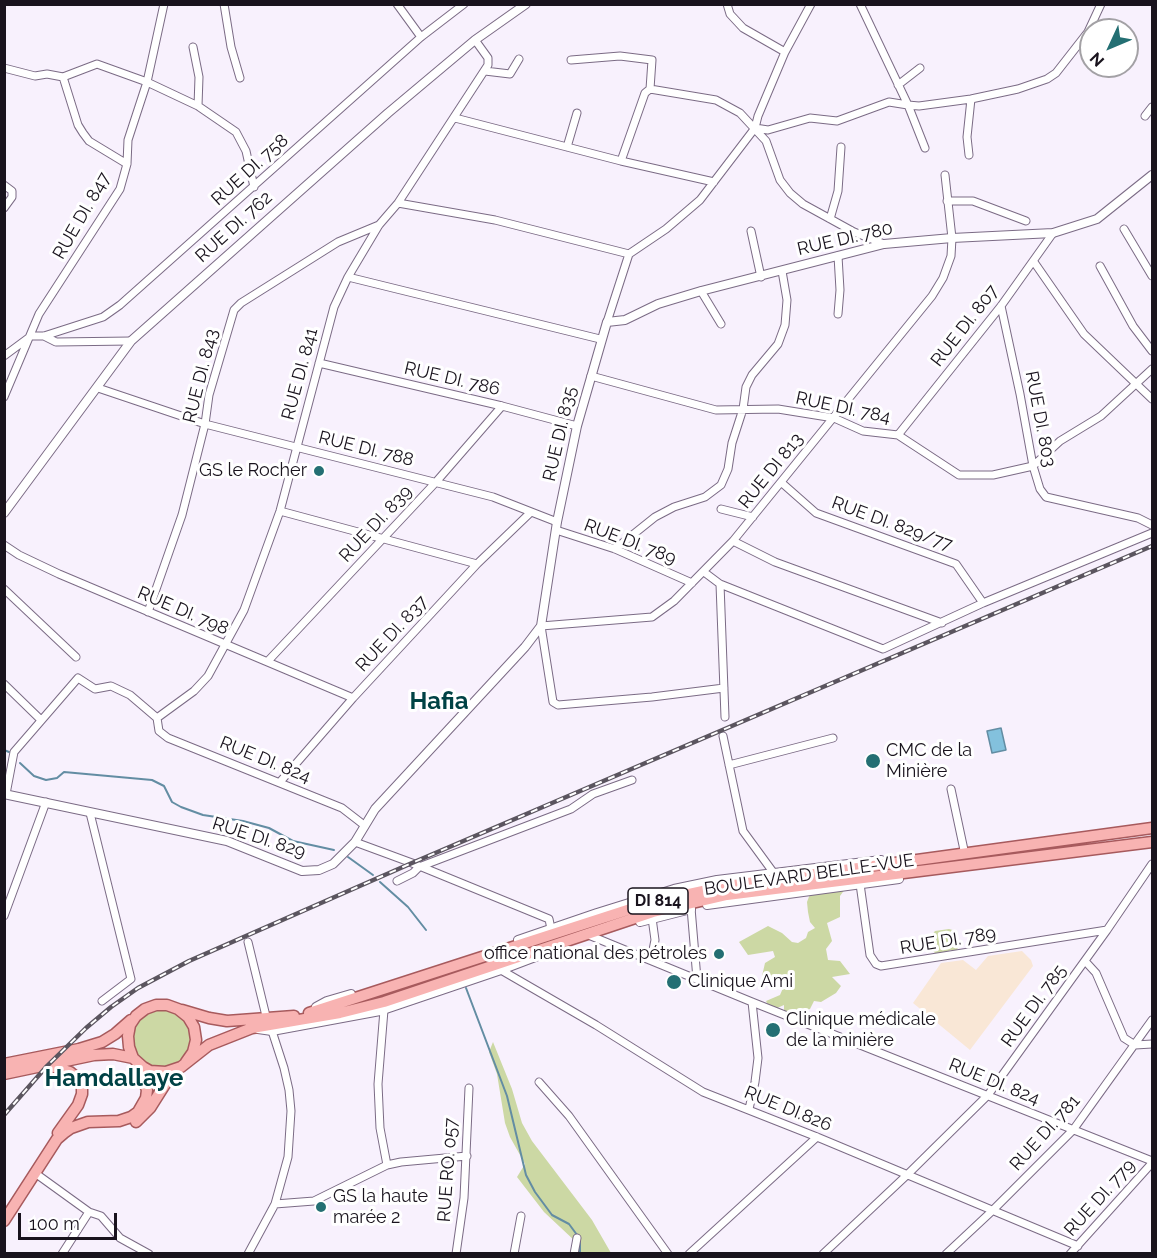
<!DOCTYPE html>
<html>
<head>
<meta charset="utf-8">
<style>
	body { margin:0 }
	#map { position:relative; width:1157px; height:1258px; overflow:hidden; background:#f8f1fd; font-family:Raleway,sans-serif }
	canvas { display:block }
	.frame { position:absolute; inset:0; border:6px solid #19131d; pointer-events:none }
	.north { position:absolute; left:1079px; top:18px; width:60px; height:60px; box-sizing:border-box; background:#fff; border:2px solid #a3a1a5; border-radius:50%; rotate:226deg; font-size:16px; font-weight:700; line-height:24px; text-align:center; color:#19131d }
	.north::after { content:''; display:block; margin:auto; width:21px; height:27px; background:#246f73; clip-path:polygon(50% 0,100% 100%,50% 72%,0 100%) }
	.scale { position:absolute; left:18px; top:1213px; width:99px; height:27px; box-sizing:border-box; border:3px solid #19131d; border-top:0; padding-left:8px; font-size:18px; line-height:21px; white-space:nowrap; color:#19131d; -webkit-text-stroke:4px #fff; paint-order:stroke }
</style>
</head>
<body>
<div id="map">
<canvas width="1157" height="1258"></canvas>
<div class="frame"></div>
<div class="north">N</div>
<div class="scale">100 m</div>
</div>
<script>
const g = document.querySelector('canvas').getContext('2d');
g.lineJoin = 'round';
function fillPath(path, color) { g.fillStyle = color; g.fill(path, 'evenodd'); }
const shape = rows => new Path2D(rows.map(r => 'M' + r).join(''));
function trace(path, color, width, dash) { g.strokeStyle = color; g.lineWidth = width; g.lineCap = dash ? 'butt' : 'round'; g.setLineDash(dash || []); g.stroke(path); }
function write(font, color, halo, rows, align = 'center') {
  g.font = font + ' Raleway,sans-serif'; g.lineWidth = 6; g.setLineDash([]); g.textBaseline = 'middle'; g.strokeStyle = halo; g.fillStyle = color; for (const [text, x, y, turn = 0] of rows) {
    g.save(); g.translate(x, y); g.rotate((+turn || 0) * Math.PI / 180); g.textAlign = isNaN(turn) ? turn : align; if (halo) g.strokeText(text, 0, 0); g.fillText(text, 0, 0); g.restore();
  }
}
const education = shape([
	[1022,951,1031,960,1033,966,970,1050,913,1003,941,963,963,960,976,970,988,956]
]);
const green = shape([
	[845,889,840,896,840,917,827,923,832,941,826,949,828,960,840,961,850,974,832,977,841,986,836,993,821,1002,814,1001,810,1009,803,1011,794,1009,789,1015,784,1012,784,1005,775,1009,769,1007,766,1001,780,995,783,988,777,977,767,985,762,976,765,963,775,957,773,951,748,955,739,942,768,926,782,933,792,942,798,943,806,938,808,932,815,928,810,922,808,912,807,902,810,894],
	[949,929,956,931,956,940,959,944,957,950,955,952,950,950,946,955,937,955,931,949,931,936,935,931],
	[159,1007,184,1016,193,1036,187,1057,184,1061,164,1070,142,1064,130,1046,136,1020],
	[493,1042,512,1089,522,1123,532,1141,592,1220,611,1253,578,1253,576,1242,544,1212,517,1177,525,1164,510,1137,505,1123,497,1074,489,1052]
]);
const water = shape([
	[1001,728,1006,750,992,753,987,731,1001,728]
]);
const stream = shape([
	[4,750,9,752],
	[20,763,34,776,46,780,57,778,64,772,152,780,164,786,172,802,181,807,203,815,243,821,269,828,293,841,334,850],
	[348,857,373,875],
	[380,882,408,907,426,930],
	[466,988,507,1096,526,1175,535,1192,552,1215,569,1224,580,1239,580,1254]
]);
const minor = shape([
	[224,4,231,47,240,78],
	[397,4,421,37],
	[727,4,730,14,743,28,785,52],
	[193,47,199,77,198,106],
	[571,60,620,56,652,60,650,89],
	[4,68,35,76,47,74,63,77,97,64,147,82,198,106,236,132,246,151,254,187],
	[485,71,510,74,519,59],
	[63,77,78,125,83,133,89,141,127,164],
	[898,85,920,68],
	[1145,116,1152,107],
	[455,118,621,161,714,182],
	[755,128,768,130,810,118,837,121,889,102,908,105,860,4],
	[567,147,577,113],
	[925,148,908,105,919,106,971,99,1018,89,1047,79,1056,73,1088,32,1101,4],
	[969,155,967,137,971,99],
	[621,161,645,93,650,89,716,100,740,113,766,141,780,180,790,193,803,204,854,232,884,244],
	[4,185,12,191,12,197,4,208],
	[947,201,973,201,1026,221],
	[398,203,495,220,629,254,666,229,700,200,755,128,758,116,785,52,811,4],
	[830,219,838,191,841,147],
	[1124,229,1152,276],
	[751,231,761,277],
	[1034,262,1084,334,1152,399],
	[1100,266,1133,326,1152,351],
	[348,277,600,339],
	[701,291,721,324],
	[1001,306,1020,394,1033,466,1040,489,1046,497,1138,518,1152,525],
	[838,314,840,290,838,256],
	[607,322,629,254],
	[44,336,56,342,131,341],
	[4,356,31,336,44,336,103,317,120,305,421,37,464,4],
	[319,363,502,406,577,426],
	[591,376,716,410,778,409,834,418,863,431,898,435,959,475,993,475,1033,466,1060,441,1101,416,1152,369],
	[98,388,205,424,493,497,557,522],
	[4,397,39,314,120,189,127,164,128,140,147,82,164,4],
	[898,435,1001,306,1053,233],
	[782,483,816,513,956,564,983,603],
	[721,509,753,517],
	[280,511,477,564],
	[556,530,615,549,692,583],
	[733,541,775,562,942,623],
	[4,545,19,555,59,574,353,698],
	[615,549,655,517,674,507,705,497,721,485,728,469,732,443,743,409,746,387,752,375,778,344,785,325,787,300,782,271],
	[704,572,720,584,883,649,983,603,1152,533],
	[720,584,725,717],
	[4,589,76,657],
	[148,612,182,515,205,424,209,395,234,310,241,303,338,242,379,225],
	[268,661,436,482,502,406],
	[4,684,41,720],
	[724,688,652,697,558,705,553,702,541,626,652,617,674,601,733,541,932,296,943,278,951,256,952,238,945,175],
	[723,736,743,831,773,872],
	[729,765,833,738],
	[280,782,353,698,477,564,531,512],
	[951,789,964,850],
	[6,794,14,752,78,678,95,689,111,686,130,695,157,718],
	[90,813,131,979,102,1001],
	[364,825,342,808,168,738,159,731,157,718,194,691,208,676,244,610,280,511,334,307,348,277,379,225,398,203,488,65,488,58,475,40],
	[355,842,412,863,549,919,551,929],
	[397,881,413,873,419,867,571,809,593,794,632,780],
	[860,884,870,955,876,964,881,966,1107,930],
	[691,908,697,979],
	[4,916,46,802],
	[591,936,752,1002,1152,1161],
	[248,942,266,1016],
	[651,960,655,940,652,918],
	[1085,961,1096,973,1124,1038,1135,1045,1152,1044],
	[501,970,596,1025,703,1092,817,1137,1078,1246],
	[384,1010,378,1084,380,1128,387,1165],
	[539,1082,569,1116,668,1254],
	[749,1109,755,1082,758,1058,752,1002],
	[35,1173,89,1212,101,1216,120,1238,149,1254],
	[275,1204,314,1201,387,1165,401,1162,467,1156],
	[62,1254,89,1212],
	[248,1254,275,1204,288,1157,291,1111,289,1090,284,1068,272,1031],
	[456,1254,464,1198,469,1088],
	[514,1254,521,1216],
	[574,1254,577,1238],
	[689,1254,817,1137],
	[823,1254,908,1174,988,1095,1107,930,1152,864],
	[946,1254,992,1211,1073,1130,1152,1020],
	[1070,1254,1152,1163]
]);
const tertiary = shape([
	[4,513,131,341,388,113,475,40,526,4],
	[4,794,227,841,302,871,319,870,333,864,355,842,375,809,525,647,541,626,557,522,577,426,607,322,625,320,658,304,701,291,884,244,952,238,1053,233,1097,219,1152,175],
	[707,905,899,879],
	[640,922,691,909],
	[518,940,597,913,674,889,717,880,881,860],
	[316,1007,327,1001,351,994],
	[258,1029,272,1031,380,1011,501,970,551,951]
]);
const primary = shape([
	[182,1010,209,1018,227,1021,294,1016],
	[309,1013,652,902,726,886,1152,828],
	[186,1062,193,1052,196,1040,194,1027,188,1017,178,1009,167,1005,156,1005,145,1009,136,1016,130,1025,128,1036,129,1047,133,1058,143,1067,150,1071,166,1072,181,1067,209,1045,252,1028,340,1013,384,1002,653,912,727,895,1152,842],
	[4,1064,79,1049,102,1042,115,1034,131,1020],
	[51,1066,70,1072,76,1077,82,1087,82,1094,78,1105,58,1133],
	[4,1074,94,1055,113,1054,133,1058],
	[136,1122,150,1108,174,1070],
	[4,1221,57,1139,64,1133,71,1128,88,1122,119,1121,131,1117,138,1112,146,1098,147,1090,137,1062]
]);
const rail = shape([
	[4,1115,47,1066,86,1028,111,1007,138,988,189,961,412,863,1152,546]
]);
const markers = [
	[319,471,6,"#246f73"],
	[873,761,8,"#246f73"],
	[719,954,6,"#246f73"],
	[674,982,8,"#246f73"],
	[773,1030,8,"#246f73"],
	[321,1207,6,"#246f73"]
];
const shields = [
	[658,901,60]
];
const shieldNames = [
	["DI 814",658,901]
];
const streetNames = [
	["RUE DI. 758",250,170,-42],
	["RUE DI. 847",82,216,-60],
	["RUE DI. 762",234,227,-42],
	["RUE DI. 780",845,239,-13],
	["RUE DI. 807",965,326,-52],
	["RUE DI. 841",300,374,-75],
	["RUE DI. 843",201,376,-76],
	["RUE DI. 786",452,379,13],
	["RUE DI. 784",843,408,12],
	["RUE DI. 803",1040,419,79],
	["RUE DI. 835",560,434,-77],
	["RUE DI. 788",366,449,14],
	["RUE DI 813",771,471,-51],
	["RUE DI. 839",376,524,-47],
	["RUE DI. 829/77",892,524,20],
	["RUE DI. 789",630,542,21],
	["RUE DI. 798",183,611,23],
	["RUE DI. 837",392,634,-47],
	["RUE DI. 824",265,760,22],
	["RUE DI. 829",259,838,18],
	["BOULEVARD BELLE-VUE",809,875,-8],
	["RUE DI. 789",948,941,-9],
	["RUE DI. 785",1034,1006,-54],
	["RUE DI. 824",994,1082,22],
	["RUE DI.826",788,1109,22],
	["RUE DI. 781",1045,1133,-48],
	["RUE RO. 057",448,1170,-86],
	["RUE DI. 779",1100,1198,-48]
];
const poiNames = [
	["GS le Rocher",307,471,"right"],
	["CMC de la",886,751],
	["Minière",886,772],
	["office national des pétroles",707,954,"right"],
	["Clinique Ami",688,982],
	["Clinique médicale",786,1020],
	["de la minière",786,1041],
	["GS la haute",333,1197],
	["marée 2",333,1218]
];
const districtNames = [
	["Hafia",439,702],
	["Hamdallaye",114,1079]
];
fillPath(education, '#f9e7d6');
fillPath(green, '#ccd8a4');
fillPath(water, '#83c1dd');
trace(water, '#638da3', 1.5);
trace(stream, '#638da3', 2);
trace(minor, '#7b6b85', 9);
trace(tertiary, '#7b6b85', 10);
trace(primary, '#a75a5d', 13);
trace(minor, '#fff', 7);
trace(tertiary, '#fff', 8);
trace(primary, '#f8b3b2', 10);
trace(rail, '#5b555f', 4.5);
trace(rail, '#fff', 2, [7]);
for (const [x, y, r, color] of markers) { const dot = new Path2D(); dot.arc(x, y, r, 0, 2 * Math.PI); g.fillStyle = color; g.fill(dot); trace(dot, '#fff', 2); }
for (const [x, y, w] of shields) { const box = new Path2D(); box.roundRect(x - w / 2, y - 13, w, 26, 4.5); g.fillStyle = '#fff'; g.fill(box); trace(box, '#19131d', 1.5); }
write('bold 16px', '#19131d', null, shieldNames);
write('18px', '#19131d', '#fff', streetNames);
write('18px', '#19131d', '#fff', poiNames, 'left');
write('bold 24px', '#004245', '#fff', districtNames);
</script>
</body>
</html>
